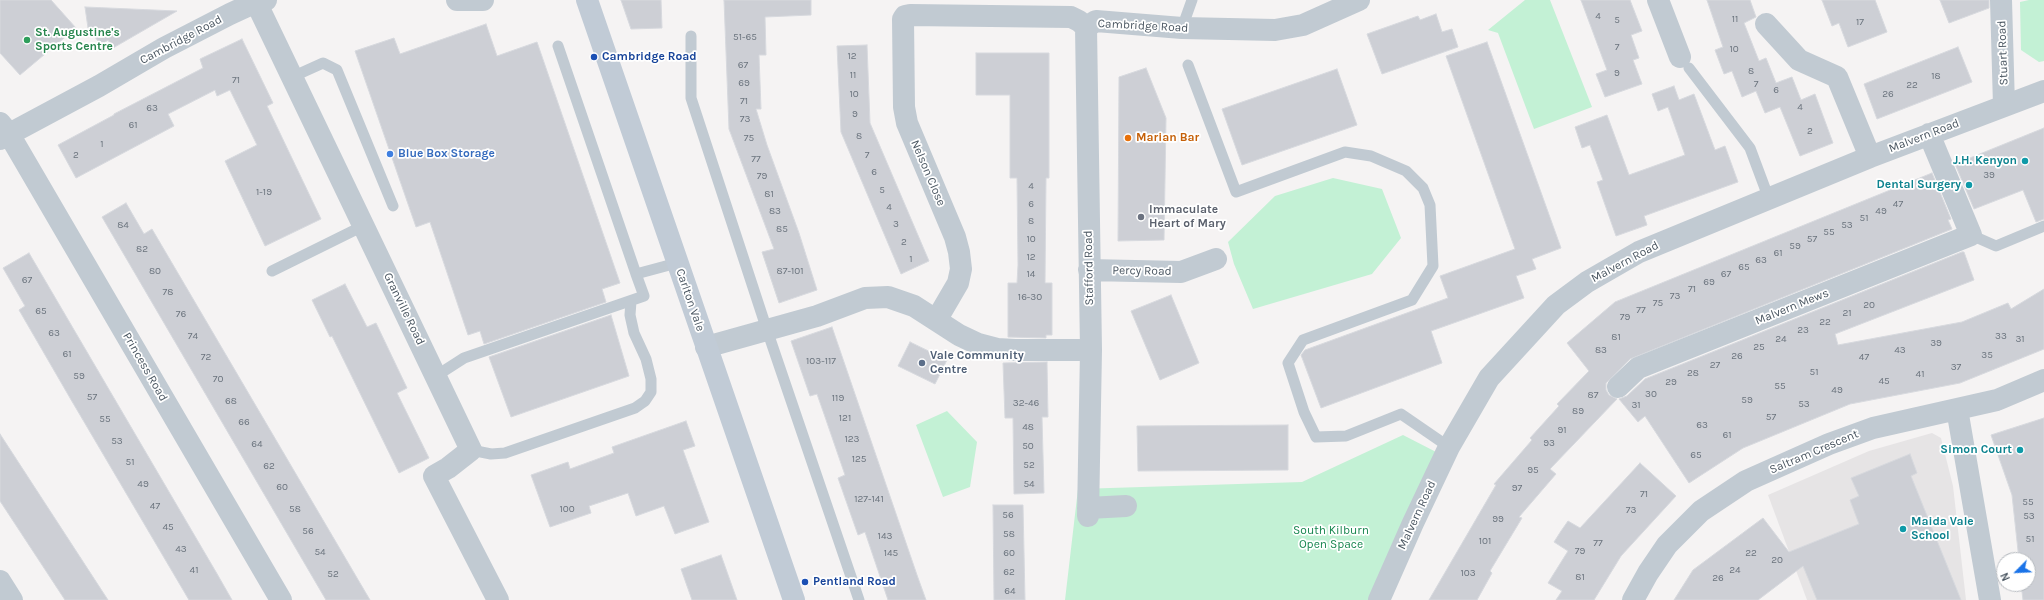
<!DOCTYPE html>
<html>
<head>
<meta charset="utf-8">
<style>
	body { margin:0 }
	#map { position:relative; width:2044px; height:600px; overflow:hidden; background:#f5f3f3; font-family:Karla,sans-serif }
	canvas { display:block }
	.north { position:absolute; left:1996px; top:552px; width:40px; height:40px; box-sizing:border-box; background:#fff; border:1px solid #b7bbc0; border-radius:50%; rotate:246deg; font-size:11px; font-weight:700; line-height:16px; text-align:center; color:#4a5661 }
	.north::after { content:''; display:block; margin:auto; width:14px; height:18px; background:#1a73e8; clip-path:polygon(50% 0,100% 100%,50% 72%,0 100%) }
</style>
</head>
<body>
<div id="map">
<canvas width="2044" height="600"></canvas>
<div class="north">N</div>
</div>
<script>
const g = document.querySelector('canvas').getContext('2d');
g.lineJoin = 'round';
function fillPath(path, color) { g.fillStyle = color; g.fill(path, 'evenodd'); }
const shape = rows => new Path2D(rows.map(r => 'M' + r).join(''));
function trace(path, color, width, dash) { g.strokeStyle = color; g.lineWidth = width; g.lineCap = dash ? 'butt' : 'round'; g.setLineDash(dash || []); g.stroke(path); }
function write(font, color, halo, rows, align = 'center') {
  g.font = font + ' Karla,sans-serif'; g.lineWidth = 3.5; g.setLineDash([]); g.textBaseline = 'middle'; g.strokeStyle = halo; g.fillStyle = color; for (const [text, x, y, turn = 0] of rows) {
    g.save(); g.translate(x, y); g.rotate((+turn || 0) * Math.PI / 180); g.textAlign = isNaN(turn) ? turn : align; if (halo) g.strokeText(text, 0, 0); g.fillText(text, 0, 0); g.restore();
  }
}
const education = shape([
	[1932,433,1941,438,1953,486,1966,600,1807,600,1768,495,1869,451]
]);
const green = shape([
	[1525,0,1550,0,1592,107,1534,129,1498,33,1488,30],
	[2029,0,2044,0,2044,61,2039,62,2021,50,2020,2],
	[1333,178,1382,189,1401,238,1372,274,1253,309,1234,264,1228,242,1275,196],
	[947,411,977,442,970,487,943,497,916,425],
	[1403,435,1440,454,1369,600,1065,600,1078,489,1302,482]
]);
const building = shape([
	[0,0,51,0,76,28,20,75,0,53,0,0],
	[621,0,661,0,662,28,631,29,621,0],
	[724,0,811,0,811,15,765,17,766,55,759,55,761,109,756,109,767,145,799,233,817,290,779,303,762,252,774,249,729,129,724,0],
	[1581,0,1630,0,1642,31,1631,35,1639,58,1633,60,1642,84,1605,97,1596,74,1607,70,1581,0],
	[1707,0,1750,0,1756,17,1744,23,1759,61,1766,58,1776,83,1792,77,1801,100,1815,94,1833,143,1800,156,1780,107,1765,113,1756,91,1742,97,1732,71,1724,74,1715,50,1723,47,1707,0],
	[1822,0,1875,0,1887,32,1848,47,1839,23,1832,26,1822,0],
	[1940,0,1989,0,1989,8,1949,23,1940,0],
	[85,7,177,11,113,48,108,40,101,45,88,28,85,7],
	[1436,14,1442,32,1452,29,1458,47,1382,74,1367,34,1418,16,1420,20,1436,14],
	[486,24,497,56,537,42,620,283,602,289,606,302,484,344,480,331,468,335,430,222,416,227,355,51,394,38,400,54,486,24],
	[242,39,273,103,267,106,321,219,265,246,225,161,257,145,230,90,217,96,215,90,168,114,174,126,76,178,58,145,114,115,114,114,203,68,200,59,242,39],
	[1487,42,1561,248,1532,259,1536,269,1516,276,1524,298,1431,331,1442,363,1321,408,1301,355,1305,350,1448,298,1440,276,1515,249,1446,56,1487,42],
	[867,45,870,123,929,261,901,274,841,132,837,46,867,45],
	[1958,47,1972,82,1877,119,1864,84,1958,47],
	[976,53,1049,53,1049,178,1046,178,1045,283,1052,283,1052,335,1046,335,1046,338,1008,337,1008,283,1017,283,1018,265,1017,178,1010,178,1010,95,976,95,976,53],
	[1146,68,1166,118,1164,240,1118,241,1119,77,1146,68],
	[1337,69,1357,125,1242,165,1222,109,1337,69],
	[1674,86,1679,100,1694,94,1715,150,1725,146,1738,182,1644,216,1647,225,1616,236,1597,182,1603,180,1590,145,1582,148,1575,127,1607,115,1629,175,1685,155,1668,107,1658,111,1652,94,1674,86],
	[2044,128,2044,219,2036,222,2023,190,1974,209,1955,164,2044,128],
	[1932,173,1951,219,1948,220,1952,229,1630,359,1606,383,1606,390,1609,395,1617,399,1550,469,1556,474,1519,517,1522,518,1490,571,1492,573,1477,600,1429,600,1496,485,1494,484,1532,440,1530,438,1559,406,1557,404,1589,371,1567,343,1615,302,1932,173],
	[126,203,144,234,152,229,370,600,326,600,102,217,126,203],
	[1962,252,1964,252,1974,280,1835,334,1838,345,1962,322,2008,303,2011,309,2044,289,2044,349,1960,383,1850,404,1743,448,1689,483,1645,416,1638,422,1619,399,1627,396,1645,379,1962,252],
	[29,253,216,572,232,600,189,600,70,398,19,310,25,306,3,268,29,253],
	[345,284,367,327,376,323,407,388,397,393,429,458,399,473,332,336,330,337,312,300,345,284],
	[1171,295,1199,363,1160,380,1131,311,1171,295],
	[611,315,629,376,511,417,489,357,611,315],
	[832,327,917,575,926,600,888,600,865,532,858,535,838,478,845,475,824,414,817,394,810,396,791,341,832,327],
	[910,342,947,360,935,384,898,366,910,342],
	[1047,362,1048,417,1042,417,1044,493,1014,494,1013,418,1005,418,1003,363,1047,362],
	[2044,418,2044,600,2023,600,2021,584,2028,584,2028,560,2019,560,2012,495,1991,435,2044,418],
	[686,421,695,446,683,450,709,522,675,534,664,506,636,516,628,493,589,506,591,513,550,527,531,475,568,462,570,469,614,453,612,447,686,421],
	[1288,425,1288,470,1138,471,1137,426,1288,425],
	[0,434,108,600,65,600,0,501,0,434],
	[1910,454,1917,473,1911,476,1961,600,1817,600,1803,566,1758,600,1674,600,1693,570,1763,518,1789,552,1859,524,1850,500,1859,496,1851,478,1910,454],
	[1640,463,1676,496,1621,556,1594,600,1556,600,1562,591,1548,583,1568,551,1554,542,1561,531,1568,521,1580,528,1640,463],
	[993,505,1023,505,1025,600,994,600,993,505],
	[721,555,737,600,692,600,681,569,721,555]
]);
const lane = shape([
	[1182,28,1192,0],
	[691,36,691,98,767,330,859,600],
	[558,46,636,274],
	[1188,65,1236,192,1345,152,1371,156,1406,171,1423,188,1430,205,1433,266,1412,300,1303,340,1288,363,1304,412,1316,437,1346,436,1401,414,1449,447],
	[1689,68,1750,148,1769,199],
	[292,77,323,63,337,70,393,206],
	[1971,235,1996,246,2044,226],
	[272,271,363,226],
	[436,376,464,358,644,296,636,274,677,263],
	[471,450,491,454,505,453,635,408,645,401,651,392,651,379,646,359,634,333,630,315,631,301]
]);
const street = shape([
	[457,0,483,0],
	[1658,0,1680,57],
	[2001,0,2004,106],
	[256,2,471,450,448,468,434,476,498,600],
	[1766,24,1799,60,1837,77,1870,157],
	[1086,27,1091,350,1088,516],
	[0,123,9,134,281,600],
	[0,139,99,86,164,48,230,14,256,2,266,0],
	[1089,270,1181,272,1216,259],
	[937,319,958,283,961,269,959,252,955,237,907,123,904,107,903,19,905,16,910,15,1071,17,1079,21,1086,27,1096,21,1182,28,1275,30,1303,25,1359,0],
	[706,347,817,316,865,298,888,297,914,306,959,335,978,344,997,349,1015,350,1091,350],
	[1618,387,1638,368,1971,235,1929,134],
	[1957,409,1990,600],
	[1088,508,1126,506],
	[0,581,12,600],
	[1379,600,1413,523,1449,447,1489,378,1556,305,1587,282,1639,252,1870,157,2044,91],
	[1633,600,1648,573,1667,545,1701,511,1746,481,1829,444,1873,428,1997,400,2044,380]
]);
const secondary = shape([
	[587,0,794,600]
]);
const markers = [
	[27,40,4,"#2e9e5b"],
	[594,57,4,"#1a4fb4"],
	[1128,138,4,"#e8710a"],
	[390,154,4,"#3f7fe0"],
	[2025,161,4,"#0f9aa8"],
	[1969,185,4,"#0f9aa8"],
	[1141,217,4,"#6b7280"],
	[922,363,4,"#5c6f8a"],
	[2020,450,4,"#0f9aa8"],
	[1903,529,4,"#0f9aa8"],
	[805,582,4,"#1a4fb4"]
];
const numberNames = [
	["4",1598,16],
	["11",1735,19],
	["5",1617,20],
	["17",1860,22],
	["51-65",745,37],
	["7",1617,47],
	["10",1734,49],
	["12",852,56],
	["67",743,65],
	["8",1751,71],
	["9",1617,73],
	["11",853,75],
	["18",1936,76],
	["71",236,80],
	["69",744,83],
	["7",1756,84],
	["22",1912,85],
	["6",1776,90],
	["10",854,94],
	["26",1888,94],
	["71",744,101],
	["4",1800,107],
	["63",152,108],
	["9",855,114],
	["73",745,119],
	["61",133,125],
	["2",1810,131],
	["8",859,136],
	["75",749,138],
	["1",102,144],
	["2",76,155],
	["7",867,155],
	["77",756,159],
	["6",874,172],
	["39",1989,175],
	["79",762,176],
	["4",1031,186],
	["5",882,190],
	["1-19",264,192],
	["81",769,194],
	["6",1031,204],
	["47",1898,204],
	["4",889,207],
	["83",775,211],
	["49",1881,211],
	["51",1864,218],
	["8",1031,221],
	["3",896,224],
	["84",123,225],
	["53",1847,225],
	["85",782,229],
	["55",1829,232],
	["10",1031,239],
	["57",1812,239],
	["2",904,242],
	["59",1795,246],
	["82",142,249],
	["61",1778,253],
	["12",1031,257],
	["1",911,259],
	["63",1761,260],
	["65",1744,267],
	["80",155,271],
	["87-101",790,271],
	["14",1031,274],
	["67",1726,274],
	["67",27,280],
	["69",1709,282],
	["71",1692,289],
	["78",168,292],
	["73",1675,296],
	["16-30",1030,297],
	["75",1658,303],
	["20",1869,305],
	["77",1641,310],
	["65",41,311],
	["21",1847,313],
	["76",181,314],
	["79",1625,317],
	["22",1825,322],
	["23",1803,330],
	["63",54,333],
	["74",193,336],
	["33",2001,336],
	["81",1616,337],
	["24",1781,339],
	["31",2020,339],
	["39",1936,343],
	["25",1759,347],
	["83",1601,350],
	["43",1900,350],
	["61",67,354],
	["35",1987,355],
	["26",1737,356],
	["72",206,357],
	["47",1864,357],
	["103-117",821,361],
	["27",1715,365],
	["37",1956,367],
	["51",1814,372],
	["28",1693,373],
	["41",1920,374],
	["59",79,376],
	["70",218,379],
	["45",1884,381],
	["29",1671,382],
	["55",1780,386],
	["49",1837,390],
	["30",1651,394],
	["87",1593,395],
	["57",92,397],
	["119",838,398],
	["59",1747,400],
	["68",231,401],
	["32-46",1026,403],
	["53",1804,404],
	["31",1636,405],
	["89",1578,411],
	["57",1771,417],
	["121",845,418],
	["55",105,419],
	["66",244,422],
	["63",1702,425],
	["48",1028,427],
	["91",1562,430],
	["61",1727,435],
	["123",852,439],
	["53",117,441],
	["93",1549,443],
	["64",257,444],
	["50",1028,446],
	["65",1696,455],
	["125",859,459],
	["51",130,462],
	["52",1029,465],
	["62",269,466],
	["95",1533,470],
	["49",143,484],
	["54",1029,484],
	["60",282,487],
	["97",1517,488],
	["71",1644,494],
	["127-141",869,499],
	["55",2028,502],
	["47",155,506],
	["58",295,509],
	["100",567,509],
	["73",1631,510],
	["56",1008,515],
	["53",2029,516],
	["99",1498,519],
	["45",168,527],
	["56",308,531],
	["58",1009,534],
	["143",885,536],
	["51",2030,539],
	["101",1485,541],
	["77",1598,543],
	["43",181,549],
	["79",1580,551],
	["54",320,552],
	["145",891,553],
	["60",1009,553],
	["22",1751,553],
	["20",1777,560],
	["41",194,570],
	["24",1735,570],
	["62",1009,572],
	["103",1468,573],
	["52",333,574],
	["81",1580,577],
	["26",1718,578],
	["64",1010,591]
];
const streetNames = [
	["Cambridge Road",1143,26,3],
	["Cambridge Road",181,40,-28],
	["Stuart Road",2003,53,-92],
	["Malvern Road",1924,136,-21],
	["Nelson Close",928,173,67],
	["Malvern Road",1625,262,-28],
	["Stafford Road",1089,268,-91],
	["Percy Road",1142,271,1],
	["Carlton Vale",690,300,71],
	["Malvern Mews",1792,307,-22],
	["Granville Road",404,309,64],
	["Princess Road",145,367,60],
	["Saltram Crescent",1814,452,-23],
	["Malvern Road",1417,515,-65]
];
const leisureNames = [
	["St. Augustine's",35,33],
	["Sports Centre",35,47]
];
const transitNames = [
	["Cambridge Road",602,57],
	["Pentland Road",813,582]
];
const foodNames = [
	["Marian Bar",1136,138]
];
const shopNames = [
	["Blue Box Storage",398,154]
];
const cultureNames = [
	["J.H. Kenyon",2017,161],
	["Dental Surgery",1961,185],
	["Simon Court",2012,450],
	["Maida Vale",1911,522,"left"],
	["School",1911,536,"left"]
];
const worshipNames = [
	["Immaculate",1149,210],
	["Heart of Mary",1149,224]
];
const serviceNames = [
	["Vale Community",930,356],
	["Centre",930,370]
];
const parkNames = [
	["South Kilburn",1331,531],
	["Open Space",1331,545]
];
fillPath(education, '#e6e4e5');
fillPath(green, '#c3f1d5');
fillPath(building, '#cdcfd5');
trace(building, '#d7d9de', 1);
trace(lane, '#c1cad2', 11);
trace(street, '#c1cad2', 22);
trace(secondary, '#c1cbd6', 22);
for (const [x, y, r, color] of markers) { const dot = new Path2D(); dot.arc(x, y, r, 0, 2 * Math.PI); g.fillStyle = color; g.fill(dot); trace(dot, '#fff', 1.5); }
write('10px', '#6b747e', null, numberNames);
write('12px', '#4a5661', '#fff', streetNames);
write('bold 12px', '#27864d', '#fff', leisureNames, 'left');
write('bold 12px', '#164399', '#fff', transitNames, 'left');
write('bold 12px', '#c56008', '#fff', foodNames, 'left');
write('bold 12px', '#366cbe', '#fff', shopNames, 'left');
write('bold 12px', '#0d838f', '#fff', cultureNames, 'right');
write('bold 12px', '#5b616d', '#fff', worshipNames, 'left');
write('bold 12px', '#4e5e75', '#fff', serviceNames, 'left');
write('12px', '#17864f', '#fff', parkNames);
</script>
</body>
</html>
